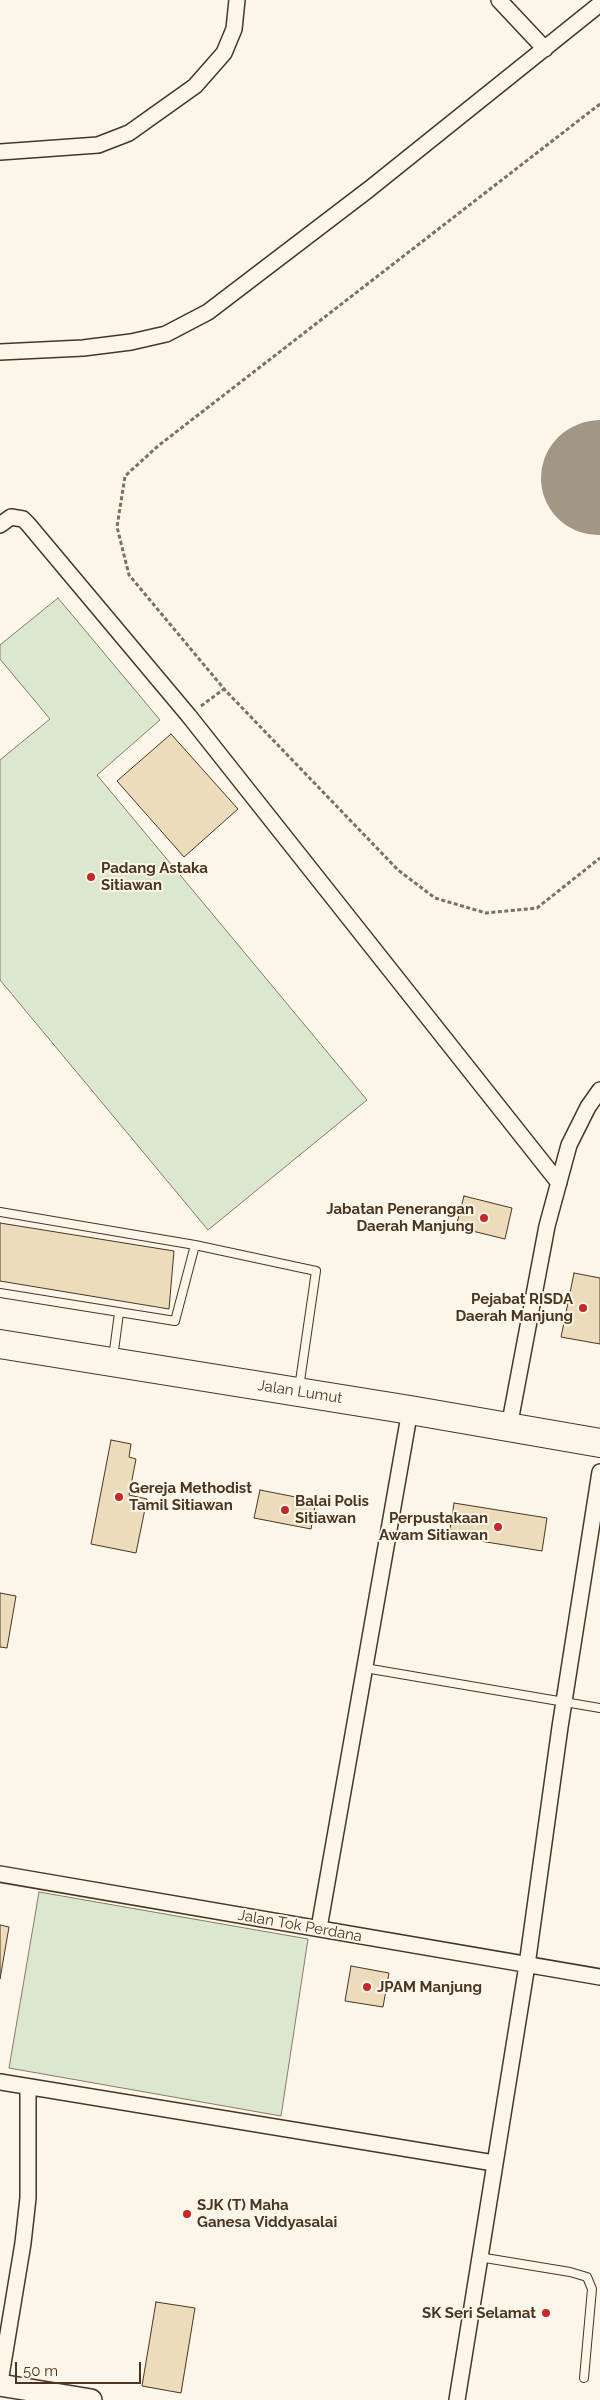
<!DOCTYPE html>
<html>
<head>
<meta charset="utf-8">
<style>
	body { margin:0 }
	#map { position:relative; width:600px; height:2400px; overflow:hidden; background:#fbf6e9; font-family:Raleway,sans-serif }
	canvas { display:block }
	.scale { position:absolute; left:15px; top:2362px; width:126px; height:22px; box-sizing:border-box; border:2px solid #4a3520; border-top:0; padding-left:6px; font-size:15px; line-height:18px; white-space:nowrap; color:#4a3520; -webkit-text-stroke:4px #fbf6e9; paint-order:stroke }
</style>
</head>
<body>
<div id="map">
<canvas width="600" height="2400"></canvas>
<div class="scale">50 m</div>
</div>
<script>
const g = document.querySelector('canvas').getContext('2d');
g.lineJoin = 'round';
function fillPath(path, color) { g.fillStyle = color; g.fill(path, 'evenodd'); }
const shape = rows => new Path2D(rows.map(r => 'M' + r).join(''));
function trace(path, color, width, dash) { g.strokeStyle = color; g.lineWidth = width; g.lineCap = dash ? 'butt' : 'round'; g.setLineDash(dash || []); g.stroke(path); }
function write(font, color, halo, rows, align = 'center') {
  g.font = font + ' Raleway,sans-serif'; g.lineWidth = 4; g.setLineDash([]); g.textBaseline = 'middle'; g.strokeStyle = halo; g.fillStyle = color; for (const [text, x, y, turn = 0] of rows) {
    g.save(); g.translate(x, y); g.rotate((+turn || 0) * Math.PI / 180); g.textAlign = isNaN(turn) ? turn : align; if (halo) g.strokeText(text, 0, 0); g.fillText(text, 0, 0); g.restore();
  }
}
const green = shape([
	[58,598,160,720,97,775,367,1100,208,1230,0,980,0,760,50,719,0,659,0,645,58,598],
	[39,1892,308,1939,281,2116,9,2068,39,1892]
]);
const runway = shape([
	[598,478,600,477]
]);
const building = shape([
	[171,734,238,809,184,857,117,781,171,734],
	[464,1196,512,1208,505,1239,456,1227,464,1196],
	[0,1223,174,1251,169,1309,0,1281,0,1223],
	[574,1273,600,1278,600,1344,561,1337,574,1273],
	[111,1440,131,1444,129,1457,136,1459,129,1495,147,1499,136,1553,91,1544,111,1440],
	[260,1490,316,1501,311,1529,254,1518,260,1490],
	[454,1503,547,1518,542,1551,449,1536,454,1503],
	[0,1593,16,1596,7,1648,0,1647,0,1593],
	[0,1925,9,1927,0,1979,0,1925],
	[351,1966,389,1973,383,2007,345,2001,351,1966],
	[156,2302,195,2308,181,2393,142,2386,156,2302]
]);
const path = shape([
	[600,104,158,446,125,476,117,527,129,575,225,690,398,870,435,898,486,913,537,908,600,858],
	[201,706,224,689]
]);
const lane = shape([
	[0,1212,195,1245,316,1271,299,1388],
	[0,1293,175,1321,195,1245],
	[113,1358,119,1313],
	[365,1668,600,1708],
	[479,2257,570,2272,587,2277,592,2289,584,2378]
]);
const street = shape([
	[499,0,545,49],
	[0,152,98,145,129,133,195,86,224,53,234,29,237,0],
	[0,352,83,348,131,342,166,334,208,312,368,190,600,4],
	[0,525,11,517,23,519,28,524,189,716,559,1183],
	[509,1427,547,1226,569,1145,588,1107,600,1090],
	[0,1874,600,1977],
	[319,1928,410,1410],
	[0,2082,494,2163],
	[0,2382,23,2243,28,2198,28,2087],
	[457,2400,527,1965,560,1727,600,1472]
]);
const secondary = shape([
	[0,2385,91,2400]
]);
const highway = shape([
	[0,1344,410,1410,600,1443]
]);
const markers = [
	[91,877,5,"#c62828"],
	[484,1218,5,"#c62828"],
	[583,1308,5,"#c62828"],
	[119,1497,5,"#c62828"],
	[285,1510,5,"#c62828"],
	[498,1527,5,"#c62828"],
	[367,1987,5,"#c62828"],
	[187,2214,5,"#c62828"],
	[546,2313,5,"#c62828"]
];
const poiNames = [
	["Padang Astaka",101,868],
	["Sitiawan",101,885],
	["Jabatan Penerangan",474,1209,"right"],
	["Daerah Manjung",474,1226,"right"],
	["Pejabat RISDA",573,1299,"right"],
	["Daerah Manjung",573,1316,"right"],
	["Gereja Methodist",129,1488],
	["Tamil Sitiawan",129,1505],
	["Balai Polis",295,1501],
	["Sitiawan",295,1518],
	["Perpustakaan",488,1518,"right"],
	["Awam Sitiawan",488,1535,"right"],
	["JPAM Manjung",377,1987],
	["SJK (T) Maha",197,2205],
	["Ganesa Viddyasalai",197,2222],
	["SK Seri Selamat",536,2313,"right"]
];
const streetNames = [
	["Jalan Lumut",300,1392,9],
	["Jalan Tok Perdana",300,1926,10]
];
fillPath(green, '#dce7d0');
trace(green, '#887966', 1);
trace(runway, '#a29684', 114);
fillPath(building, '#ecdcbc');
trace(building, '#4a3520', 1);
trace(lane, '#4a3520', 10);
trace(street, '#4a3520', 18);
trace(secondary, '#4a3520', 24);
trace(highway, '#4a3520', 30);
trace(path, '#7f6f5c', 3, [4, 2.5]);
trace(lane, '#fbf6e9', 8);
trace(street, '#fbf6e9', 15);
trace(secondary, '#fbf6e9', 21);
trace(highway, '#fbf6e9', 28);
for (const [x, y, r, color] of markers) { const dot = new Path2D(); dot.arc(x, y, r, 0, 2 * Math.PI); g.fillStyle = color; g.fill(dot); trace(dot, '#fbf6e9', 2); }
write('bold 15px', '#4a3520', '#fbf6e9', poiNames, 'left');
write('15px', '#4a3520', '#fbf6e9', streetNames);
</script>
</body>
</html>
